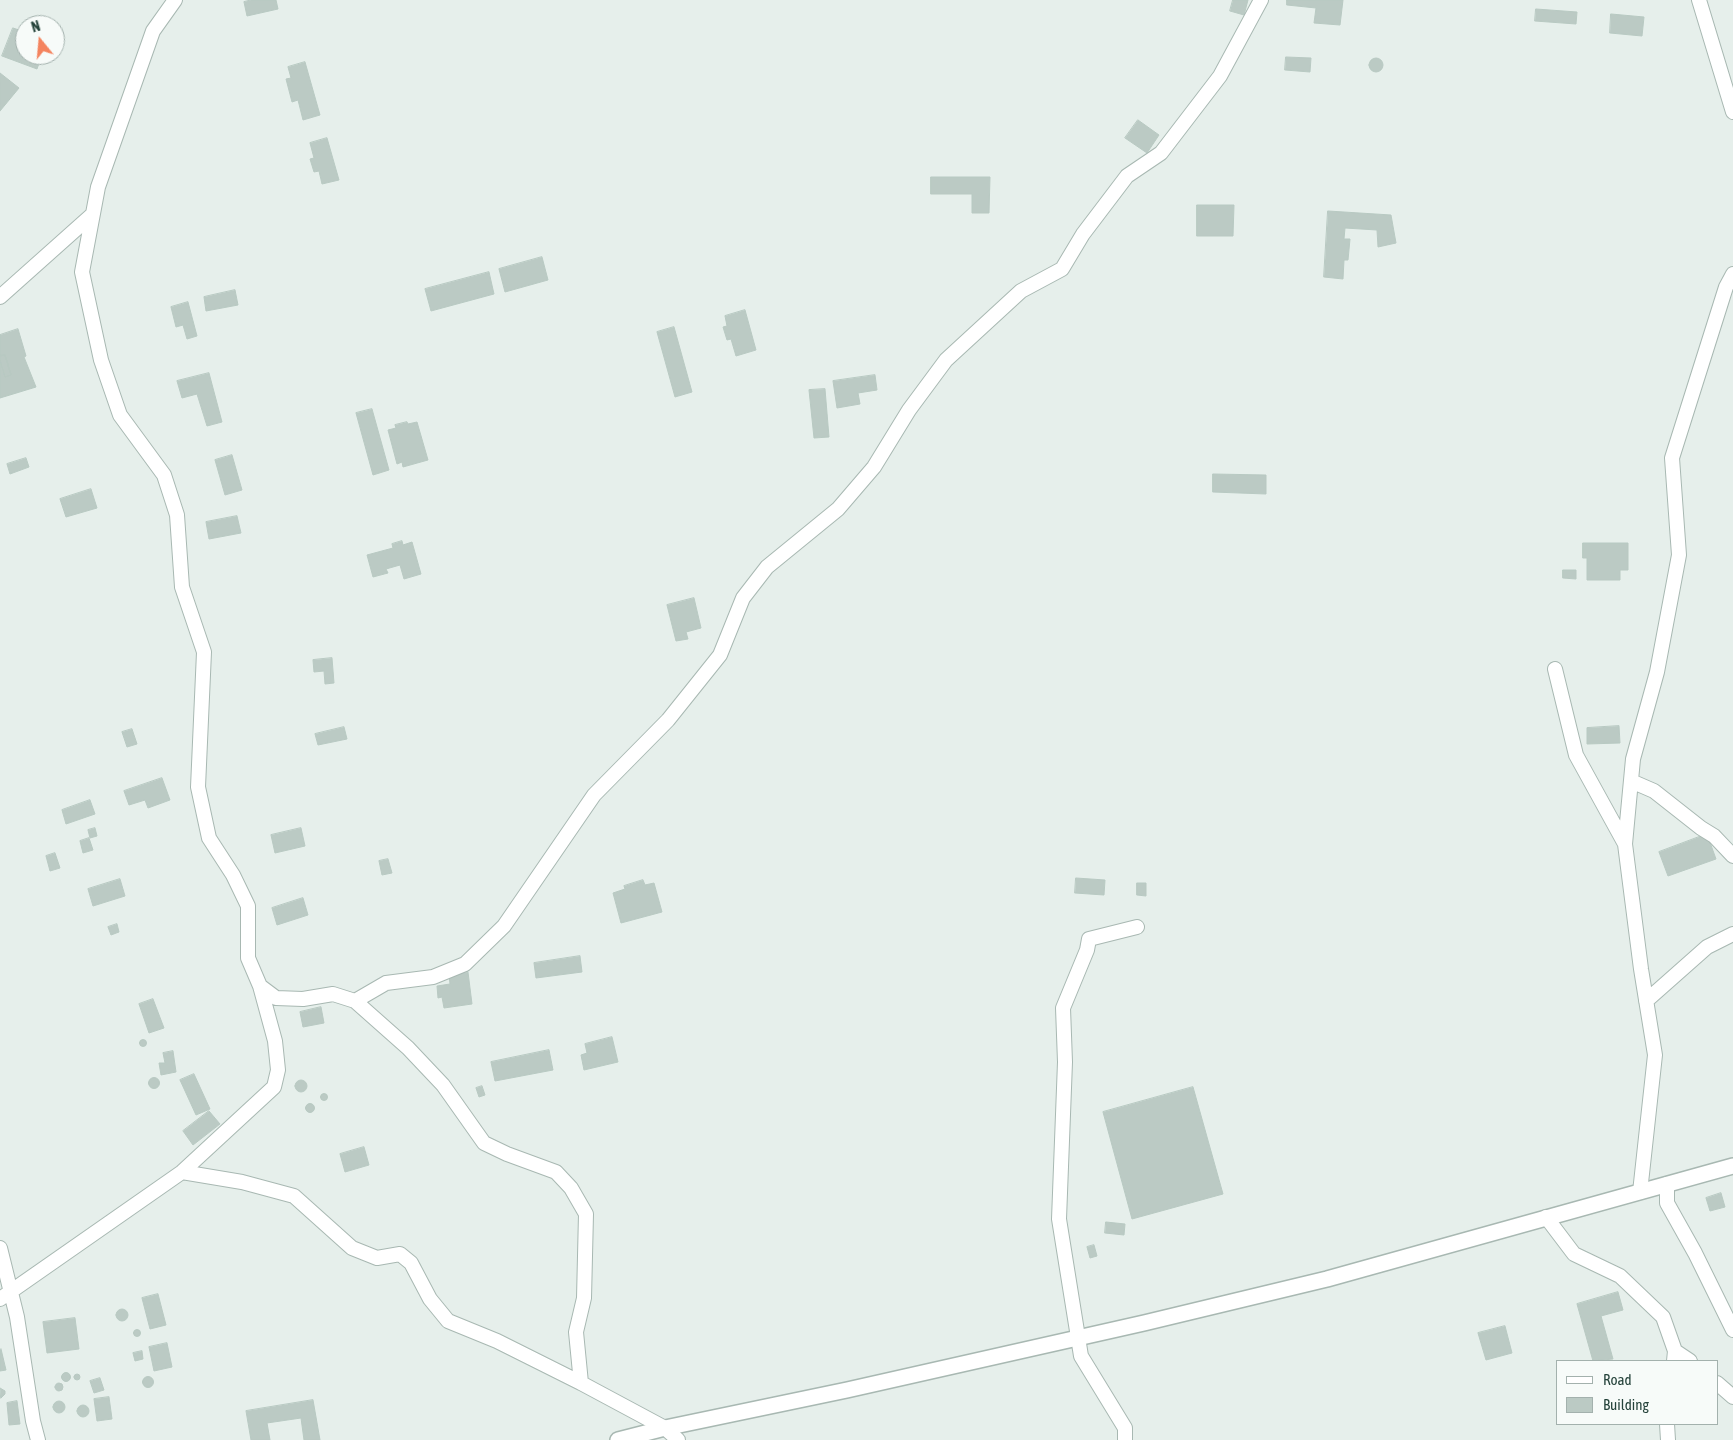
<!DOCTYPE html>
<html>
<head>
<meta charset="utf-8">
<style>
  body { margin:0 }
  #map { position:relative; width:1733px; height:1440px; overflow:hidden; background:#e6efeb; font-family:"Asap Condensed",sans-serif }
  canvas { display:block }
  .legend { position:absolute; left:1556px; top:1360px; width:162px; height:65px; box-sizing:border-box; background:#f7fbf9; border:1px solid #a3b1ad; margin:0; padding:6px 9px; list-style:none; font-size:15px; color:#24423a }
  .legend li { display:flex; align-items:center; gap:10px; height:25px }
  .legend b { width:25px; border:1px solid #a3b1ad }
  .north { position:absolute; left:15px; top:15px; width:50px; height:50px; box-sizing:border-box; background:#f7fbf9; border:1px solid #a3b1ad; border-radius:50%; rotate:343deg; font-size:14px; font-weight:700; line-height:20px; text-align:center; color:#24423a }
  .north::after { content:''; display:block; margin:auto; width:18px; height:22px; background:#f4845f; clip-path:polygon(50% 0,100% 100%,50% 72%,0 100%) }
</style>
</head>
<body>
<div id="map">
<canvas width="1733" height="1440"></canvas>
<ul class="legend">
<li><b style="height:6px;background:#fff"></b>Road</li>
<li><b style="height:14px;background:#bbcac4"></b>Building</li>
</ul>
<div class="north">N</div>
</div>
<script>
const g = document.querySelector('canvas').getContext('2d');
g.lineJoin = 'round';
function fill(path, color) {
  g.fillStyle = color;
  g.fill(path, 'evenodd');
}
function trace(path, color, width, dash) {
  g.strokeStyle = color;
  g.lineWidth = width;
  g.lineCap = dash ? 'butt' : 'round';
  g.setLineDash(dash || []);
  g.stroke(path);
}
const building = new Path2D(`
  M 251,0 L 276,0 L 278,9 L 247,16 L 244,2 Z
  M 1233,0 L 1248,0 L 1244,15 L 1230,11 Z
  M 1287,0 L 1343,0 L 1340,25 L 1314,23 L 1316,8 L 1287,5 Z
  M 1536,9 L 1577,12 L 1576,24 L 1535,21 Z
  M 1611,14 L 1644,17 L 1642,36 L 1610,33 Z
  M 13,28 L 25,32 L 25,55 L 42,55 L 37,69 L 2,56 Z
  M 1286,57 L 1311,58 L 1310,72 L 1285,70 Z
  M1369 65a7 7 0 1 1 14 0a7 7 0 1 1-14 0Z
  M 305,62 L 320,115 L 303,120 L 298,100 L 292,102 L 286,79 L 291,78 L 288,67 Z
  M 0,73 L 19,88 L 0,111 Z
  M 1138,120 L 1159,135 L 1147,153 L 1125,138 Z
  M 327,138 L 339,180 L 322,184 L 319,171 L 314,172 L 310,159 L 314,158 L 310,143 Z
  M 931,177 L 990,177 L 989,213 L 972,213 L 972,194 L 931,194 Z
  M 1197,205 L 1234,205 L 1233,236 L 1197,236 Z
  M 1328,211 L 1391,215 L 1396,243 L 1378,247 L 1377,230 L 1345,228 L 1344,239 L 1350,239 L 1348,260 L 1344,260 L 1343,279 L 1324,277 Z
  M 542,257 L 548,280 L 505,292 L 499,269 Z
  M 489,272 L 494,294 L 431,311 L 425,289 Z
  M 235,290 L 238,305 L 206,311 L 204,297 Z
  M 188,302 L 197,336 L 187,339 L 183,325 L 176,327 L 171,307 Z
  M 745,310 L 756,350 L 736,356 L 731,339 L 727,340 L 723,327 L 727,326 L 725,316 Z
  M 674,327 L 692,392 L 675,397 L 657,332 Z
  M 18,329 L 26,356 L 24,357 L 36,387 L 0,398 L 0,360 L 5,377 L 11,375 L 5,355 L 0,356 L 0,335 Z
  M 5,355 L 11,375 L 5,377 L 0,360 L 0,356 Z
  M 209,373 L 222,422 L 207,426 L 197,394 L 182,398 L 177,381 Z
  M 875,375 L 877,390 L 858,393 L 860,404 L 837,408 L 833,381 Z
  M 825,389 L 829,437 L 814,438 L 809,390 Z
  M 372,409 L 389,470 L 373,475 L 356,413 Z
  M 407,422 L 408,424 L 417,422 L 428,460 L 403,467 L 402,462 L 397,464 L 388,430 L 396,428 L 395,425 Z
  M 232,455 L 242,490 L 225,495 L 215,460 Z
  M 26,458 L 29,467 L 10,474 L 7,464 Z
  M 1213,474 L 1266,475 L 1266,494 L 1213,492 Z
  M 91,489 L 97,508 L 66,517 L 60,499 Z
  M 237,516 L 241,533 L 209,539 L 206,522 Z
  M 402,541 L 403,545 L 412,542 L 421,574 L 404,579 L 400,565 L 386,569 L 388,573 L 373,577 L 367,555 L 393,548 L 392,544 Z
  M 1583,543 L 1628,543 L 1628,570 L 1620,570 L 1620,580 L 1587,580 L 1587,558 L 1583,558 Z
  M 1563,570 L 1576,570 L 1576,579 L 1563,578 Z
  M 694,598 L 701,628 L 686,632 L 688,639 L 676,641 L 667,605 Z
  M 332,658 L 334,683 L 325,684 L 324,671 L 314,672 L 313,660 Z
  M 1619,726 L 1620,743 L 1587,744 L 1587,728 Z
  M 344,727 L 347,739 L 318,745 L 315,734 Z
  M 132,729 L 137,744 L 127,747 L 122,732 Z
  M 162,778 L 170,800 L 148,808 L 145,800 L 129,805 L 124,791 Z
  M 90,800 L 95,814 L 66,824 L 62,810 Z
  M 95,828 L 97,836 L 90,838 L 88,830 Z
  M 301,828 L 305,846 L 275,853 L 271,835 Z
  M 1707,834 L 1716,859 L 1668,876 L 1659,852 Z
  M 89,838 L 93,850 L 83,853 L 80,841 Z
  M 55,853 L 60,868 L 50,871 L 46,856 Z
  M 388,859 L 392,873 L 382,875 L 379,861 Z
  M 1076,878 L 1105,880 L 1104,895 L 1075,893 Z
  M 120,879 L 125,896 L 93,906 L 88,889 Z
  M 643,880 L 645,885 L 654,883 L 662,912 L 621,923 L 613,893 L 625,889 L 624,886 Z
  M 1137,883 L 1146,883 L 1146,896 L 1137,895 Z
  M 303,898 L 308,915 L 277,925 L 272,908 Z
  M 117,924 L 119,932 L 111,935 L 108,927 Z
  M 580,956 L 582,972 L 536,978 L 534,963 Z
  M 468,972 L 472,1004 L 444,1008 L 442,997 L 438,998 L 437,986 L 450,984 L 449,975 Z
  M 153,999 L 164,1028 L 149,1033 L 139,1004 Z
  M 321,1007 L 324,1023 L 303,1027 L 300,1012 Z
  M 612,1037 L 618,1062 L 584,1070 L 581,1055 L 587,1053 L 585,1044 Z
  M139.5 1043a3.5 3.5 0 1 1 7 0a3.5 3.5 0 1 1-7 0Z
  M 549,1050 L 553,1070 L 495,1081 L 491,1062 Z
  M 173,1051 L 176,1072 L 161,1075 L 159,1063 L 165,1063 L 163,1053 Z
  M 194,1074 L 210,1109 L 196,1115 L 180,1080 Z
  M148.5 1083a5.5 5.5 0 1 1 11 0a5.5 5.5 0 1 1-11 0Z
  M295 1086a6 6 0 1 1 12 0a6 6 0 1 1-12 0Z
  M 482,1086 L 485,1095 L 479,1097 L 476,1088 Z
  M 1193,1087 L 1223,1194 L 1132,1219 L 1103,1112 Z
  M320.5 1097a3.5 3.5 0 1 1 7 0a3.5 3.5 0 1 1-7 0Z
  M305.5 1108a4.5 4.5 0 1 1 9 0a4.5 4.5 0 1 1-9 0Z
  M 209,1111 L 220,1124 L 193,1145 L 183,1131 Z
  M 364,1147 L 369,1165 L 345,1172 L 340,1154 Z
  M 1721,1193 L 1725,1207 L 1710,1211 L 1706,1198 Z
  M 1106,1222 L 1125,1224 L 1124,1235 L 1105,1233 Z
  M 1094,1245 L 1097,1256 L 1090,1258 L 1087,1247 Z
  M 1618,1292 L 1623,1310 L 1601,1316 L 1613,1359 L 1593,1361 L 1577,1304 Z
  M 158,1294 L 166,1325 L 150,1329 L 142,1298 Z
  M116 1315a6 6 0 1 1 12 0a6 6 0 1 1-12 0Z
  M 75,1318 L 79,1349 L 47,1353 L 43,1322 Z
  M 1505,1326 L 1512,1353 L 1486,1360 L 1478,1333 Z
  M133.5 1333a3.5 3.5 0 1 1 7 0a3.5 3.5 0 1 1-7 0Z
  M 167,1343 L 172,1367 L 154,1371 L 149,1347 Z
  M 1,1349 L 6,1370 L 0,1371 L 0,1350 Z
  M 142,1351 L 143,1359 L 135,1361 L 133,1353 Z
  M61.5 1377a4.5 4.5 0 1 1 9 0a4.5 4.5 0 1 1-9 0Z
  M74 1377a3 3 0 1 1 6 0a3 3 0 1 1-6 0Z
  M142.5 1382a5.5 5.5 0 1 1 11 0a5.5 5.5 0 1 1-11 0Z
  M 100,1378 L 104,1390 L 94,1393 L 90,1381 Z
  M55 1387a4 4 0 1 1 8 0a4 4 0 1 1-8 0Z
  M 0,1388 L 5,1391 L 5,1394 L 1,1398 Z
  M 109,1397 L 112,1419 L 97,1421 L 94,1399 Z
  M 313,1400 L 320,1440 L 304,1440 L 301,1418 L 267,1423 L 270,1440 L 251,1440 L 246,1411 Z
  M 17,1401 L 20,1424 L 9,1425 L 7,1403 Z
  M53 1407a6 6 0 1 1 12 0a6 6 0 1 1-12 0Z
  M77 1411a6 6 0 1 1 12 0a6 6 0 1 1-12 0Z`);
const minor = new Path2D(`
  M 175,0 L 153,31 L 98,187 L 82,272 L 101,360 L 120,415 L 164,475 L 177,515 L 182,587 L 204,652 L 198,787 L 209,838 L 233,875 L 248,906 L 248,958 L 260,986 L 276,998 L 303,999 L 333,994 L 355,1001 L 408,1048 L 443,1085 L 484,1143 L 507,1154 L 556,1172 L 571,1188 L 586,1214 L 584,1298 L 576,1332 L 581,1383 L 665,1428 L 678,1440
  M 1699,0 L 1733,112
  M 0,297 L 93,214
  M 1555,669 L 1576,755 L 1625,844
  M 1631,781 L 1654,791 L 1701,828 L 1714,836 L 1733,856
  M 355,1001 L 386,983 L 433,977 L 465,964 L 504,926 L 594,795 L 668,720 L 720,655 L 743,598 L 767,567 L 838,509 L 874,467 L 909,410 L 946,360 L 1021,291 L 1062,269 L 1083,234 L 1127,176 L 1161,153 L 1220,76 L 1261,0
  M 1646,1001 L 1707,947 L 1733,934
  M 182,1172 L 242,1182 L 294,1196 L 352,1248 L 377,1258 L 400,1254 L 411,1263 L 430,1299 L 448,1321 L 497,1341 L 581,1383
  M 1667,1184 L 1667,1203 L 1695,1253 L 1733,1330
  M 1640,1192 L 1655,1055 L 1641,969 L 1625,844 L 1633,759 L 1657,672 L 1679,555 L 1672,458 L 1726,287 L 1733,274
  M 1546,1217 L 1574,1254 L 1620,1276 L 1663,1317 L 1675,1351 L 1674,1361
  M 0,1248 L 17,1317 L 33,1421 L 38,1440
  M 0,1299 L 182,1172 L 274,1087 L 278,1070 L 275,1041 L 260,986
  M 1675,1351 L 1690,1361
  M 1717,1383 L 1733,1397
  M 1667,1424 L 1668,1440
  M 1125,1440 L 1125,1428 L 1081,1356 L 1059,1219 L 1065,1062 L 1063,1008 L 1087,950 L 1089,939 L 1137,927`);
const tertiary = new Path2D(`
  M 618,1440 L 665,1428 L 847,1390 L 1144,1323 L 1327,1279 L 1733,1166`);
fill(building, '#bbcac4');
trace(building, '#b8c9c2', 1);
trace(minor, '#a8b8b2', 16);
trace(tertiary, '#a8b8b2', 18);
trace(minor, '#fff', 14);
trace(tertiary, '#fff', 15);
</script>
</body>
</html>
